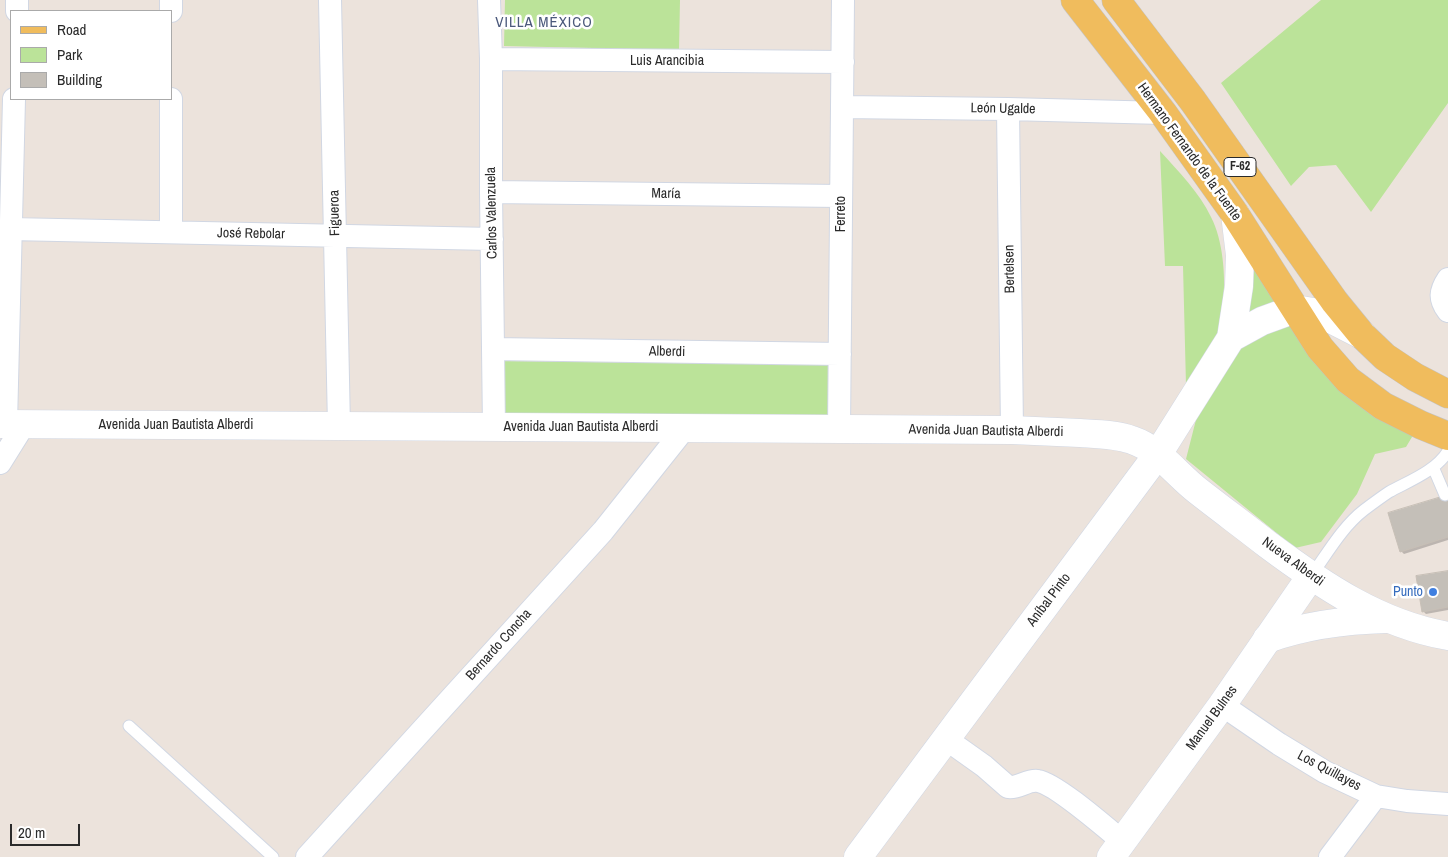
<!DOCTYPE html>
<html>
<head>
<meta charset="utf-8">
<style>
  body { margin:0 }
  #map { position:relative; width:1448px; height:857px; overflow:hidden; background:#ece3dc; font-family:"Archivo Narrow",sans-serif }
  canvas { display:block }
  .legend { position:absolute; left:10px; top:10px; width:162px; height:90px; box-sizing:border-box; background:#fff; border:1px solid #aaa; margin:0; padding:6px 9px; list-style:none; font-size:15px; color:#2a2a2a }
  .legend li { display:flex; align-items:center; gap:10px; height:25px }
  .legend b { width:25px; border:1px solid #aaa }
  .scale { position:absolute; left:10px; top:824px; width:70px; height:22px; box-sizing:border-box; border:2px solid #2a2a2a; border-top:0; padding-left:6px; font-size:15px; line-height:18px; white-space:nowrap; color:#2a2a2a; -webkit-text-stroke:4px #fff; paint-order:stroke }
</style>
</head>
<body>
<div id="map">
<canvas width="1448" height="857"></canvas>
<ul class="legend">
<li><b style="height:6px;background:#f0bc5d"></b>Road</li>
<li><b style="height:14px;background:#bbe399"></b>Park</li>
<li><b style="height:14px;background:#c4bfb8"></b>Building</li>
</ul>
<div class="scale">20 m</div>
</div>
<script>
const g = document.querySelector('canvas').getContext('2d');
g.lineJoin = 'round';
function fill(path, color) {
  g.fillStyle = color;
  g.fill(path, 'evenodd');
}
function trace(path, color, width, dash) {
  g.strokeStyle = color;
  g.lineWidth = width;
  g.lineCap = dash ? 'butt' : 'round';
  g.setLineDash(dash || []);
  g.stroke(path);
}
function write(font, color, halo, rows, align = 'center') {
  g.font = font + ' "Archivo Narrow",sans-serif';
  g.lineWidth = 5;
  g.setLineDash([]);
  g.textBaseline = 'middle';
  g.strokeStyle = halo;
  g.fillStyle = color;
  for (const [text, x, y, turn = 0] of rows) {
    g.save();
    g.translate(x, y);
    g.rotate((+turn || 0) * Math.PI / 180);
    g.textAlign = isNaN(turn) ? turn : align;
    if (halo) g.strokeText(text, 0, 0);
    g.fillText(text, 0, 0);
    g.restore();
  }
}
const green = new Path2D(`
  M 505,0 L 680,0 L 679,50 L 504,46 Z
  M 1321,0 L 1448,0 L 1448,103 L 1371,212 L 1336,165 L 1309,167 L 1291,186 L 1221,83 Z
  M 1160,151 C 1179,172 1199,192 1211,217 C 1223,240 1226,277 1223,303 C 1222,315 1221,330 1215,340 C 1207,356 1195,370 1186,385 L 1183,266 L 1165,266 Z
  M 1246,248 L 1279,303 L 1247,318 Z
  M 1290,319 L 1415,432 L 1406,447 L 1375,454 L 1357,494 L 1321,542 L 1295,548 L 1186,459 L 1200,404 L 1250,336 Z
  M 501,361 L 828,365 L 828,416 L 505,416 Z`);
const shadow = new Path2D(`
  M 1448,496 L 1448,540 L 1404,554 L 1401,551 Z
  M 1448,572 L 1448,610 L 1426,614 L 1423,611 Z`);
const building = new Path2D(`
  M 1448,495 L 1448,537 L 1400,552 L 1388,513 Z
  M 1448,571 L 1448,607 L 1422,612 L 1416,576 Z`);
const service = new Path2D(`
  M 1433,467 L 1445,495
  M 1311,576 C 1327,554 1342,527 1364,510 C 1372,504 1380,498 1389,492 C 1409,481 1436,471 1448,451
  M 129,726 L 273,857`);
const minor = new Path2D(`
  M 171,0 L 171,11
  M 330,0 L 339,426
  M 489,0 L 491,59 L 491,192 L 494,427
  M 17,11 L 17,0
  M 491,59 L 843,62
  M 171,99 L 171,232
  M 842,107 L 1008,109 L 1163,113
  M 1008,109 L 1012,430
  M 491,192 L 841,196
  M 10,229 L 492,239
  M 1448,279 C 1440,291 1439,299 1448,311
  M 493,349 L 840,354
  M 6,424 L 14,99
  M 839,429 L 843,0
  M 0,463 L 25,423
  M 1222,705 L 1279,744 L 1325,772 L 1376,796 L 1407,801 L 1448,804
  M 946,739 L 984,766 L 1008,787 C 1018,789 1028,779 1038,781 C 1056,784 1105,827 1122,841
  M 307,857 L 603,531 L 685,428
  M 1330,857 L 1376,796`);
const tertiary = new Path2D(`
  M 858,857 L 1158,454
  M 1111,857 L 1222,705 L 1311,576`);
const secondary = new Path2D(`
  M 1231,338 L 1262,321 L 1295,309 L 1319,313 L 1362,335
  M 0,424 L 1012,430 C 1034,431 1057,432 1080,433 C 1097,434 1116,434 1132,440 C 1159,449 1176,474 1198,491 C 1221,509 1244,526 1267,544 C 1322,585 1379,624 1448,636
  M 1158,454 L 1231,338 L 1239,286 L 1240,255 L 1235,214
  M 1267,639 C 1306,625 1344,620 1386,619`);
const primary = new Path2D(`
  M 1075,0 L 1163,113 L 1235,214 L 1320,348 L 1348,380 L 1383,406 L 1421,425 L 1448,436
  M 1116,0 L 1193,101 L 1335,302 L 1362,335 L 1385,357 L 1415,377 L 1448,394`);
const markers = [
  [1433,592,5,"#3f7fe0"]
];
const shields = [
  [1240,167,32]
];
const shieldNames = [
  ["F-62",1240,167]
];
const streetNames = [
  ["Luis Arancibia",667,61],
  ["León Ugalde",1003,109,1],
  ["Hermano Fernando de la Fuente",1189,152,54],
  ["María",666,194,1],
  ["Figueroa",335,213,-91],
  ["Carlos Valenzuela",492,213,-91],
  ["Ferreto",841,214,-90],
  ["José Rebolar",251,234,1],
  ["Bertelsen",1010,269,-91],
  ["Alberdi",667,352,1],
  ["Avenida Juan Bautista Alberdi",176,425],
  ["Avenida Juan Bautista Alberdi",581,427],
  ["Avenida Juan Bautista Alberdi",986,431,1],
  ["Nueva Alberdi",1293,562,36],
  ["Aníbal Pinto",1049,600,-53],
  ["Bernardo Concha",499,645,-48],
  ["Manuel Bulnes",1212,718,-54],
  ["Los Quillayes",1329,771,28]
];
const shopNames = [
  ["Punto",1423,592]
];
const neighbourhoodNames = [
  ["VILLA MÉXICO",544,23]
];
fill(green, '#bbe399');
fill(shadow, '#0003');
fill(building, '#c4bfb8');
trace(building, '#c7bfb6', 1);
trace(service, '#d1d7e3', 13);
trace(minor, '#d1d7e3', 24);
trace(tertiary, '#d1d7e3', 29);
trace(secondary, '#d1d7e3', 29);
trace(primary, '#c3c3c3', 29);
trace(service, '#fff', 11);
trace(minor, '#fff', 22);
trace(tertiary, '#fff', 28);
trace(secondary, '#fff', 28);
trace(primary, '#f0bc5d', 28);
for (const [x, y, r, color] of markers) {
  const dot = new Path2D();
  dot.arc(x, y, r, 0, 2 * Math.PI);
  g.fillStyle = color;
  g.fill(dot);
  trace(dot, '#fff', 2);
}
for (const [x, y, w] of shields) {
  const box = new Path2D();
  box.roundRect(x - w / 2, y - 9.5, w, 19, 4);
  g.fillStyle = '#fff';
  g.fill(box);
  trace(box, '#2a2a2a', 1);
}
write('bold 12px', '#2a2a2a', null, shieldNames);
write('14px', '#2a2a2a', '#fff', streetNames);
write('14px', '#366cbe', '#fff', shopNames, 'right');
g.letterSpacing = '1px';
write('15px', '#4b597b', '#fff', neighbourhoodNames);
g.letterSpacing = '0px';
</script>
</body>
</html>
